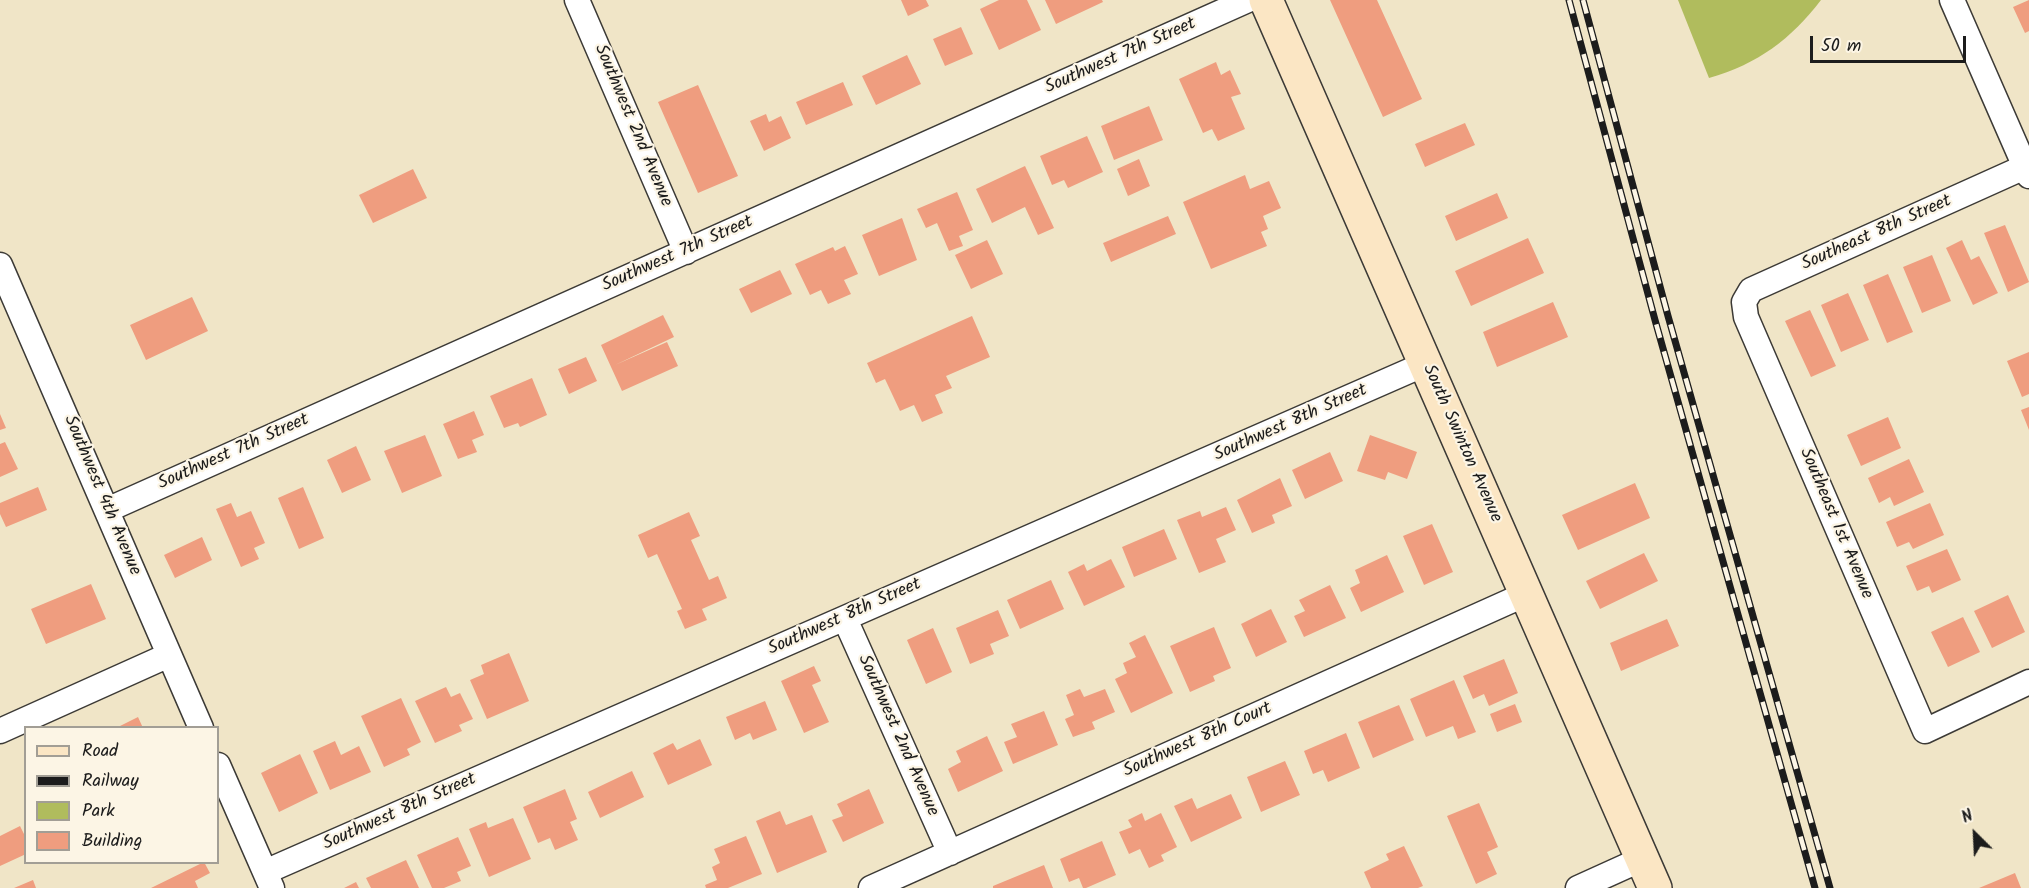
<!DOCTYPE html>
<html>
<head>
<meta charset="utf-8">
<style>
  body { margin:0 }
  #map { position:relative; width:2029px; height:888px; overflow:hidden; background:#f0e5c7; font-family:Kalam,sans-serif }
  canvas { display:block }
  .legend { position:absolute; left:24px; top:726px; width:195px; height:138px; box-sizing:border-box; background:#fcf5e5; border:2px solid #a29e95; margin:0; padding:8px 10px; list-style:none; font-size:18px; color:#1c1c1c }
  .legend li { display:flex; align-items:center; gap:12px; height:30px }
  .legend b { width:30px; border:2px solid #a29e95 }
  .north { position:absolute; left:1945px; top:804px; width:60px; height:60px; -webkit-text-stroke:4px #fcf5e5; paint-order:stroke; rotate:336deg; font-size:16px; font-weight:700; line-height:24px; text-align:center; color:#1c1c1c }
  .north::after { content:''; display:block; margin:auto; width:21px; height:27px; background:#1c1c1c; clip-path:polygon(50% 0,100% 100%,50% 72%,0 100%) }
  .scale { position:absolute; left:1810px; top:36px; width:156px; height:27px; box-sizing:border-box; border:3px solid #1c1c1c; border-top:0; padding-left:8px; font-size:18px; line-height:21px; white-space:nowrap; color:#1c1c1c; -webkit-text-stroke:4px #fcf5e5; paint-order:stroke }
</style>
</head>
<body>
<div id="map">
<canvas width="2029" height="888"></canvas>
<ul class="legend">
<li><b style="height:8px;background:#fbe6c4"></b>Road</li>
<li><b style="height:8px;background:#1c1c1c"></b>Railway</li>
<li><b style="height:16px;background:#b0bc5d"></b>Park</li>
<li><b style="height:16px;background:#ef9d7f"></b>Building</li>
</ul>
<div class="north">N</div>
<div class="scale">50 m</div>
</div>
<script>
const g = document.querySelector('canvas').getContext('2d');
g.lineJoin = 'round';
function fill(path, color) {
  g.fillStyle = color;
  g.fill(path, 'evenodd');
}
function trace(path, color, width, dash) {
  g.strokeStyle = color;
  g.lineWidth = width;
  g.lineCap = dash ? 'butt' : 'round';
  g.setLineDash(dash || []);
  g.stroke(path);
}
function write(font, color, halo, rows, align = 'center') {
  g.font = font + ' Kalam,sans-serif';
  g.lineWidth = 4.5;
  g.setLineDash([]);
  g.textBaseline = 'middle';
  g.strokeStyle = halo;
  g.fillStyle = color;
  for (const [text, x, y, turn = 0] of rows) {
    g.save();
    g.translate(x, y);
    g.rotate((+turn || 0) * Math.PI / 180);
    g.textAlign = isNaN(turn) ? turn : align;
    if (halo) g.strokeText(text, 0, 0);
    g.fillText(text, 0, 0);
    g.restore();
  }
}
const green = new Path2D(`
  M 1678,0 L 1821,0 C 1791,39 1758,64 1709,78 Z`);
const building = new Path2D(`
  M 901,0 L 926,0 L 929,6 L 908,16 Z
  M 999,0 L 1027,0 L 1041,30 L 999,50 L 980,9 Z
  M 1045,0 L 1102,0 L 1103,2 L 1056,24 Z
  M 1330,0 L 1377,0 L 1422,99 L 1383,117 Z
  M 2029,0 L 2029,31 L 2025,33 L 2013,7 Z
  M 961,27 L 973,54 L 945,66 L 933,39 Z
  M 907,55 L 921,84 L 876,105 L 862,76 Z
  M 1216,62 L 1221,75 L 1230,70 L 1241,94 L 1231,97 L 1245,129 L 1218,141 L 1212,129 L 1203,133 L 1179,79 Z
  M 843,82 L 853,105 L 806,125 L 796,102 Z
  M 698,85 L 738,176 L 698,193 L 658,102 Z
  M 1149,106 L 1163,140 L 1114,160 L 1101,126 Z
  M 766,114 L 769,122 L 781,116 L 791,138 L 764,151 L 750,121 Z
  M 1465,123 L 1475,145 L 1425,167 L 1415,144 Z
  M 1087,136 L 1103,172 L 1068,188 L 1064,180 L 1052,185 L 1040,156 Z
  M 1139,159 L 1150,186 L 1128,196 L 1117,169 Z
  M 1025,166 L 1054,228 L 1038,235 L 1025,207 L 992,223 L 976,189 Z
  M 413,169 L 427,198 L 373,223 L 359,195 Z
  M 1245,175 L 1250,189 L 1269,181 L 1281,208 L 1263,216 L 1268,229 L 1261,232 L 1267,246 L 1211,269 L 1183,202 Z
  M 957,192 L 973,230 L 959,236 L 963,246 L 949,251 L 937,223 L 926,228 L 917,209 Z
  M 1497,193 L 1508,218 L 1456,241 L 1445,216 Z
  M 1168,216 L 1176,234 L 1111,262 L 1103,243 Z
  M 902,218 L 917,260 L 879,276 L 862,235 Z
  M 2005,225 L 2029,282 L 2008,292 L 1984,233 Z
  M 1528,238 L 1544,273 L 1471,306 L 1455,271 Z
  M 987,240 L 1003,274 L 971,289 L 955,255 Z
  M 1962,240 L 1971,260 L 1979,256 L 1998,293 L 1973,305 L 1946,248 Z
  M 845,246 L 858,274 L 844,280 L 851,294 L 828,304 L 821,290 L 810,295 L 795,264 L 833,247 L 835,251 Z
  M 1932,255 L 1951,301 L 1922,313 L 1903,267 Z
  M 780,270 L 792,294 L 751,313 L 739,289 Z
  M 1888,274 L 1913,332 L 1887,343 L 1863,285 Z
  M 1848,293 L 1869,340 L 1841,352 L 1821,305 Z
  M 192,297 L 208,331 L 146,360 L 130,325 Z
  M 1553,302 L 1568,337 L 1497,367 L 1483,332 Z
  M 1810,310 L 1836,366 L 1811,377 L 1785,321 Z
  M 663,315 L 674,337 L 615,365 L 667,342 L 678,366 L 622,391 L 601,345 Z
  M 972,316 L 990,357 L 946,376 L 952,388 L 935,395 L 943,413 L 922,422 L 914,405 L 900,411 L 885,379 L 876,383 L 867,363 Z
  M 2029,352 L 2029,394 L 2022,397 L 2007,361 Z
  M 586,357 L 597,381 L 569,394 L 558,369 Z
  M 532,378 L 547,415 L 520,427 L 518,423 L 504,428 L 490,396 Z
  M 2029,407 L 2029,430 L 2021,410 Z
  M 474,411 L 484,435 L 472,440 L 477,452 L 458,459 L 443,424 Z
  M 0,414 L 6,428 L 0,430 Z
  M 1888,417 L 1901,448 L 1861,466 L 1847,435 Z
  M 425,435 L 442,476 L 402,493 L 384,451 Z
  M 1370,435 L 1417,452 L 1407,479 L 1388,472 L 1385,480 L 1357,471 Z
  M 5,442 L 18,469 L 0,477 L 0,444 Z
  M 356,446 L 371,480 L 342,493 L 327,460 Z
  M 1330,452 L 1343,481 L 1305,499 L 1292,470 Z
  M 1909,459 L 1924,492 L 1894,506 L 1890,497 L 1879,503 L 1868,478 Z
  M 1280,478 L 1292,506 L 1272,515 L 1275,523 L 1252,533 L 1237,500 Z
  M 1635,483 L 1650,518 L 1578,550 L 1562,515 Z
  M 38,487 L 47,510 L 6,527 L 0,514 L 0,503 Z
  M 303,487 L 324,538 L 299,549 L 278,498 Z
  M 231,503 L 237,517 L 251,511 L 265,543 L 254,548 L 259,559 L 241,567 L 216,509 Z
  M 1930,503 L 1944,535 L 1913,549 L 1909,542 L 1897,547 L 1886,522 Z
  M 1226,507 L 1236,530 L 1216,539 L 1226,562 L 1199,573 L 1177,520 L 1200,511 L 1202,517 Z
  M 689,512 L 700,536 L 691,540 L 709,580 L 718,576 L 727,598 L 702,609 L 707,620 L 685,629 L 677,611 L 682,609 L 657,554 L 648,558 L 638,535 Z
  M 1432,524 L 1453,572 L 1424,585 L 1403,536 Z
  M 1164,529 L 1177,559 L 1134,577 L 1122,547 Z
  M 202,537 L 212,560 L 175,578 L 164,555 Z
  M 1947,549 L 1961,580 L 1932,593 L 1929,586 L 1917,591 L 1906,566 Z
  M 1644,553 L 1658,581 L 1600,609 L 1586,581 Z
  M 1387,555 L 1404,592 L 1361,612 L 1350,588 L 1360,583 L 1355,570 Z
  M 1111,559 L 1125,587 L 1084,606 L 1068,572 L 1084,564 L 1087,571 Z
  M 1051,580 L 1064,609 L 1020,629 L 1007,600 Z
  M 91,584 L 106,619 L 46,644 L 31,609 Z
  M 1330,585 L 1346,618 L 1304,637 L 1294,616 L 1305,611 L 1299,600 Z
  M 2008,595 L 2025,632 L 1992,648 L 1974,611 Z
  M 1271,609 L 1287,642 L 1256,657 L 1241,624 Z
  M 998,610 L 1009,636 L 990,644 L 994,654 L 970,664 L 956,628 Z
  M 1963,617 L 1980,652 L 1948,667 L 1931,632 Z
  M 1667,619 L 1679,646 L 1621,671 L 1610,643 Z
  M 1214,627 L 1231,668 L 1213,676 L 1215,681 L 1190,692 L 1170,646 Z
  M 933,628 L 952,672 L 926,684 L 907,640 Z
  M 1145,635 L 1173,693 L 1131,713 L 1115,679 L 1127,673 L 1123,663 L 1136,657 L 1129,643 Z
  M 509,653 L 529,701 L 487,719 L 470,680 L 484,674 L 481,665 Z
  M 1504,659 L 1518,693 L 1489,706 L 1484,694 L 1473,699 L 1463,676 Z
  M 814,666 L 821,681 L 812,685 L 829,722 L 804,733 L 781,681 Z
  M 1454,680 L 1476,732 L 1458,739 L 1453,726 L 1426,737 L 1410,699 Z
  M 446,687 L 451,697 L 460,693 L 473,719 L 459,725 L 462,731 L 435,743 L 415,701 Z
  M 1080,689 L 1084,697 L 1105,689 L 1115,712 L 1092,722 L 1095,729 L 1073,737 L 1065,719 L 1074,715 L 1066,695 Z
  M 401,698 L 421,742 L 407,749 L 410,755 L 384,767 L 361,716 Z
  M 765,701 L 777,730 L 753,740 L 750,733 L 735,740 L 726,717 Z
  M 1515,704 L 1522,722 L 1497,732 L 1490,714 Z
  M 1399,705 L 1414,740 L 1373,758 L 1358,722 Z
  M 1044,711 L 1058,745 L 1013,764 L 1004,742 L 1017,737 L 1011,724 Z
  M 138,717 L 143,728 L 116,728 Z
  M 1346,733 L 1360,768 L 1328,782 L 1323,770 L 1313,774 L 1304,751 Z
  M 987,736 L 1003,771 L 958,792 L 948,769 L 961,762 L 956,751 Z
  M 700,739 L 712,765 L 668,785 L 653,753 L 673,743 L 677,750 Z
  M 335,741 L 341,755 L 359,746 L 371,772 L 330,790 L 313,751 Z
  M 300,754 L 318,793 L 279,812 L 261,773 Z
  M 1285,761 L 1300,795 L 1261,812 L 1247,777 Z
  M 632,771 L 644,797 L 600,818 L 588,792 Z
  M 565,789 L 577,819 L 570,822 L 578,840 L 555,850 L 550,838 L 538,843 L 523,807 Z
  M 869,789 L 884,823 L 843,842 L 832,820 L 843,816 L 837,804 Z
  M 1231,794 L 1242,818 L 1191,842 L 1174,806 L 1192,798 L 1197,809 Z
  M 1479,803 L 1498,847 L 1487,852 L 1497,874 L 1476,884 L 1447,816 Z
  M 780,811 L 786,825 L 812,815 L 827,852 L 777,873 L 756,821 Z
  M 1142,813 L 1145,821 L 1161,813 L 1177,847 L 1161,855 L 1164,861 L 1149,868 L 1140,849 L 1129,854 L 1119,832 L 1132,827 L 1128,820 Z
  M 513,818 L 531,859 L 489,877 L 469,829 L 486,822 L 488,828 Z
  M 20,826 L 26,838 L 26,854 L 0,866 L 0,836 Z
  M 746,836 L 762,874 L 728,888 L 706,888 L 705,885 L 717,880 L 712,867 L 720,863 L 714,849 Z
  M 458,837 L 471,866 L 457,872 L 461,881 L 444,888 L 432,888 L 417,855 Z
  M 1102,841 L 1116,875 L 1086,888 L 1083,888 L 1079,878 L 1069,882 L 1060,859 Z
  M 1404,846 L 1423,886 L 1418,888 L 1371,888 L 1364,872 L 1389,860 L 1386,854 Z
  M 406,860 L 419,888 L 371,888 L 366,878 Z
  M 204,862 L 210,873 L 195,881 L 198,888 L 151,888 Z
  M 1044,865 L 1053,888 L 993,888 L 993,886 Z
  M 2015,873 L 2021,888 L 1979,888 Z
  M 33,880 L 36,888 L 14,888 Z
  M 356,882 L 359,888 L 344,888 Z`);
const street = new Path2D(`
  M 577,0 L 686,252
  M 1952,0 L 2029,176
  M 2029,165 L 1751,290 L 1744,302 L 1746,317 L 1925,731 L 2029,682
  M 0,265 L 201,728
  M 107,510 L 1248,0
  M 845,619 L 950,853
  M 0,731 L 169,655
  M 218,765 L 272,888
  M 265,872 L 1425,364
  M 871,888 L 1526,594
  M 1578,888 L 1642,859`);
const secondary = new Path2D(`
  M 1266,0 L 1655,888`);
const rail = new Path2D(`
  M 1569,0 L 1655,320 L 1815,888
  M 1583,0 L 1668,316 L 1830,888`);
const streetNames = [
  ["Southwest 7th Street",1121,57,-24],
  ["Southwest 2nd Avenue",632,126,67],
  ["Southeast 8th Street",1877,234,-24],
  ["Southwest 7th Street",678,255,-24],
  ["Southwest 8th Street",1291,424,-24],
  ["South Swinton Avenue",1461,444,66],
  ["Southwest 7th Street",234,453,-24],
  ["Southwest 4th Avenue",101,496,67],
  ["Southeast 1st Avenue",1835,524,67],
  ["Southwest 8th Street",845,618,-24],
  ["Southwest 2nd Avenue",897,736,66],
  ["Southwest 8th Court",1198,741,-24],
  ["Southwest 8th Street",400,813,-24]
];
fill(green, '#b0bc5d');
fill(building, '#ef9d7f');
trace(street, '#3c3a36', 27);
trace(secondary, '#3c3a36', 36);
trace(street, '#fff', 24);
trace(secondary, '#fbe6c4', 33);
trace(rail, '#1c1c1c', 7);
trace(rail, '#fcf5e5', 4.5, [14]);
write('18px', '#1c1c1c', '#fcf5e5', streetNames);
</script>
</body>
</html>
